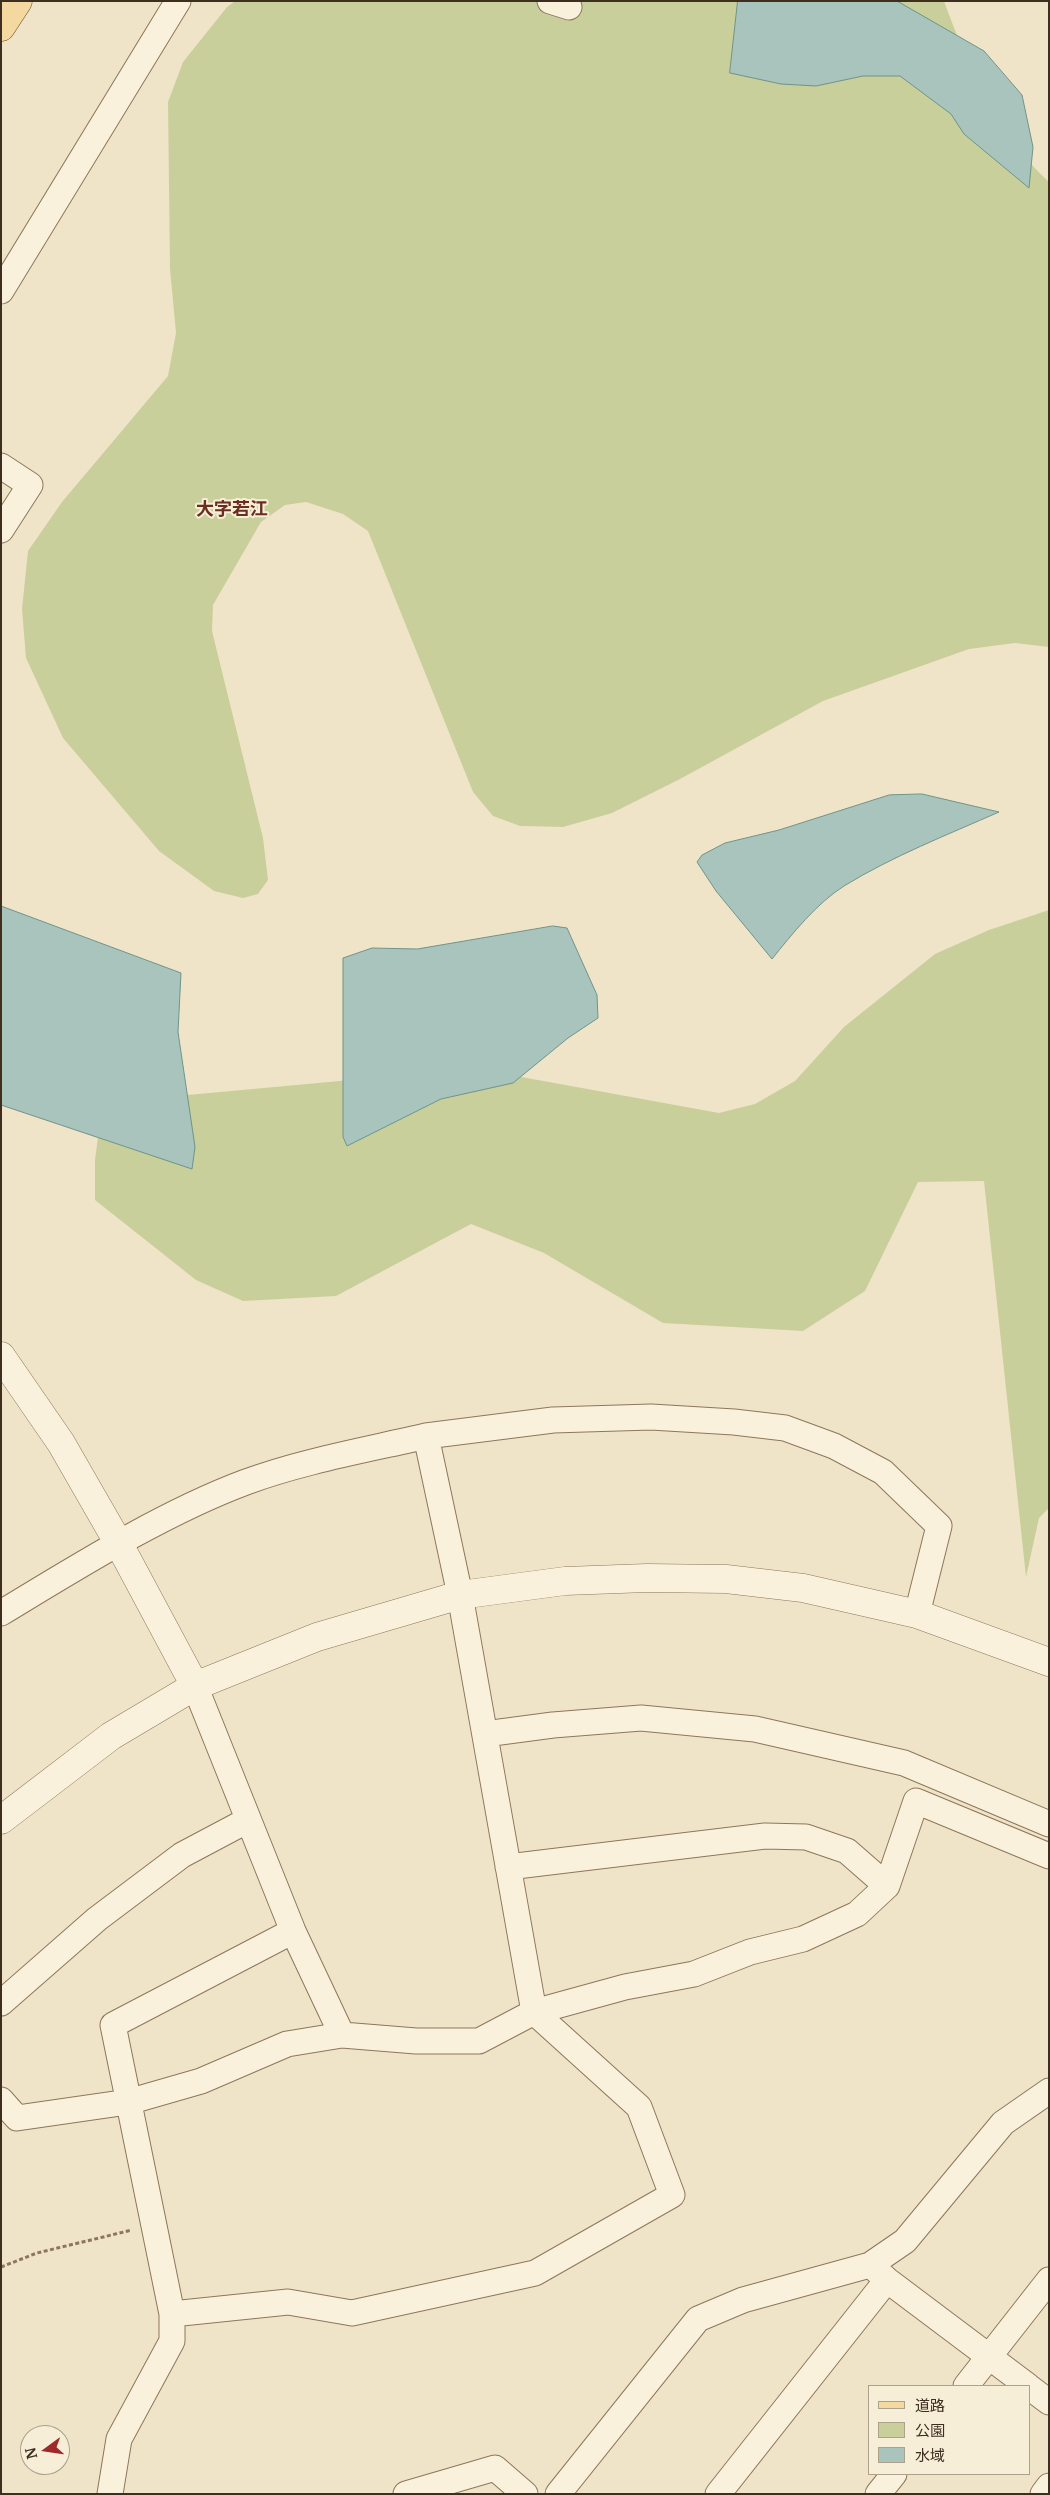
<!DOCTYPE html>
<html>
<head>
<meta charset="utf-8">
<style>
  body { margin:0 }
  #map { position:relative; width:1050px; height:2495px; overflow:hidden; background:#f0e4c8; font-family:Merriweather,"Noto Sans JP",serif }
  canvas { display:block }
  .frame { position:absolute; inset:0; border:2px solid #3d2e20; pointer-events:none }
  .legend { position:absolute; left:868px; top:2385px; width:162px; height:90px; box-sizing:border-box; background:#f7eed8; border:1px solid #ada18e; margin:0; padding:6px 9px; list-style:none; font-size:15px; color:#3d2e20 }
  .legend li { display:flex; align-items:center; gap:10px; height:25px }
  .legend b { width:25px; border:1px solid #ada18e }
  .north { position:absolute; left:20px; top:2425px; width:50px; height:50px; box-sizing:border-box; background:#f7eed8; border:1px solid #ada18e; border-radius:50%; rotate:256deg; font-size:14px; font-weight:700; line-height:20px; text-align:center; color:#3d2e20 }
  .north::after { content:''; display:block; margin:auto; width:18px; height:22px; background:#9e2a2b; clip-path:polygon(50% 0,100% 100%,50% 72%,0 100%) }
</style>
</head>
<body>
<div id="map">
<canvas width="1050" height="2495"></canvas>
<div class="frame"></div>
<ul class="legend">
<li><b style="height:6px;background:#f3d9a0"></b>道路</li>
<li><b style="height:14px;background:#c9cf9b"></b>公園</li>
<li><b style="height:14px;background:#a9c4bc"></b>水域</li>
</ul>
<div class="north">N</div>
</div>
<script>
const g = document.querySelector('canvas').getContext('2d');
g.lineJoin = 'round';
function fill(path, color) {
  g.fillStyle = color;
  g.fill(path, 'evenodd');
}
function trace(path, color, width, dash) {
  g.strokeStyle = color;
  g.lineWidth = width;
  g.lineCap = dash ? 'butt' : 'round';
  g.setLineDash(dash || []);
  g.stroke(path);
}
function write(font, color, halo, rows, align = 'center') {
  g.font = font + ' Merriweather,"Noto Sans JP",serif';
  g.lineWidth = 4;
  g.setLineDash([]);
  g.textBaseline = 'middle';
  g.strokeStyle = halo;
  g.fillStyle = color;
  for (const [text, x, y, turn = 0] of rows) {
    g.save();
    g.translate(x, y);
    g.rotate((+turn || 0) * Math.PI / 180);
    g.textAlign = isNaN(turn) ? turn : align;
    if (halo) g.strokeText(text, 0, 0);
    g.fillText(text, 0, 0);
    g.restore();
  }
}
const green = new Path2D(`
  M 235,1 L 944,1 C 968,67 997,134 1049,182 L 1049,647 L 1015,643 L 969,649 L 823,701 L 680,779 L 612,813 L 563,827 L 520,826 L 493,816 L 473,792 L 368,531 L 343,514 L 306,502 L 285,505 L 261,522 L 213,605 L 212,631 L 263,838 L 268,880 L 258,894 L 243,898 L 214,891 L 159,851 L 63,738 L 26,658 L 22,609 L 28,551 L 62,502 L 168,376 L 176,333 L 170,269 L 168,102 L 183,62 L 227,7 Z
  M 1049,910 L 1049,1508 L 1039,1518 L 1026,1577 L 984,1181 L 918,1182 L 865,1291 L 803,1331 L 663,1323 L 544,1253 L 471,1224 L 336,1296 L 243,1301 L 196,1280 L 95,1200 L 95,1160 L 100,1122 L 155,1098 L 459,1070 L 516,1076 L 719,1113 L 755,1104 L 795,1081 L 844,1027 L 935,954 L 989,930 Z`);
const water = new Path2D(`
  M 738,1 L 897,1 L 984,51 L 1022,95 L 1033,147 L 1029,188 L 964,134 L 951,114 L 900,76 L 863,76 L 816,86 L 781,84 L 730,73 Z
  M 922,794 L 999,812 C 947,835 893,856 844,886 C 817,903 792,934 772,959 L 716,891 L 697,862 L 702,855 L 725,843 L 779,830 L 889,795 Z
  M 1,906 L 181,973 L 178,1032 L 195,1147 L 192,1169 L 1,1105 Z
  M 553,926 L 567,928 L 597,995 L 598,1018 L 568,1038 L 513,1083 L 441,1099 L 347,1146 L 343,1137 L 343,958 L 372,948 L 417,949 Z`);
const path = new Path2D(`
  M 1,2267 L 37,2253 L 132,2230`);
const minor = new Path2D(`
  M 550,1 L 569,7
  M 1,291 L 178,1
  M 1,466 L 30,485 L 1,530
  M 426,1436 L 553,1420 L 651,1417 L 734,1422 L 785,1428 L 834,1446 L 883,1472 L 939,1526 L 917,1614
  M 1,1613 C 77,1567 163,1513 246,1482 C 303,1461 366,1450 426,1436 L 460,1595 L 534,2012 L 639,2107 L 672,2195 L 535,2273 L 352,2313 L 288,2302 L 172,2314 L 113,2025 L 293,1931
  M 195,1686 L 293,1931 L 342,2035
  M 485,1734 L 553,1725 L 641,1718 L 755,1729 L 904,1763 L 1049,1824
  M 508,1867 L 765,1836 L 806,1837 L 847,1851 L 887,1886
  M 1,2003 L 97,1919 L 182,1855 L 248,1820
  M 1,2100 L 17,2118 L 128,2102 L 201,2081 L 287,2044 L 342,2035 L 416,2041 L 479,2041 L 534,2012 L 625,1987 L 694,1974 L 750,1952 L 803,1939 L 857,1914 L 887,1886 L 916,1801 L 1049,1856
  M 874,2268 L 887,2280 L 1028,2386
  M 966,2386 L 1049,2280
  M 1029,2387 L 1049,2402
  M 110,2494 L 119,2439 L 172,2341 L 172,2314
  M 406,2494 L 495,2468 L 525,2494
  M 558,2494 L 698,2319 L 743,2300 L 870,2265 L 905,2241 L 1003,2123 L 1049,2091
  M 718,2494 L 887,2280
  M 878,2494 L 894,2474
  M 1043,2494 L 1049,2486`);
const tertiary = new Path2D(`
  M 1,1356 L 61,1443 L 119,1544 L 195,1686
  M 1,1820 L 111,1736 L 195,1686 L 317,1637 L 460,1595 L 565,1581 L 647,1578 L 726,1579 L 803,1588 L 917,1614 L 1049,1662`);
const primary = new Path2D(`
  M 1,27 L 18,1`);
const quarterNames = [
  ["大字若江",232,510]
];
fill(green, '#c9cf9b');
fill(water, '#a9c4bc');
trace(water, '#6f938a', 1);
trace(minor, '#8d765c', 27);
trace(tertiary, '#8d765c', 29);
trace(primary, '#5b4430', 29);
trace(path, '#8d765c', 3, [4, 2.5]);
trace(minor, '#faf1dc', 25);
trace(tertiary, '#faf1dc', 28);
trace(primary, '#f3d9a0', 28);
write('bold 18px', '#6b2e1e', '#f7eed8', quarterNames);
</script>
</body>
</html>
